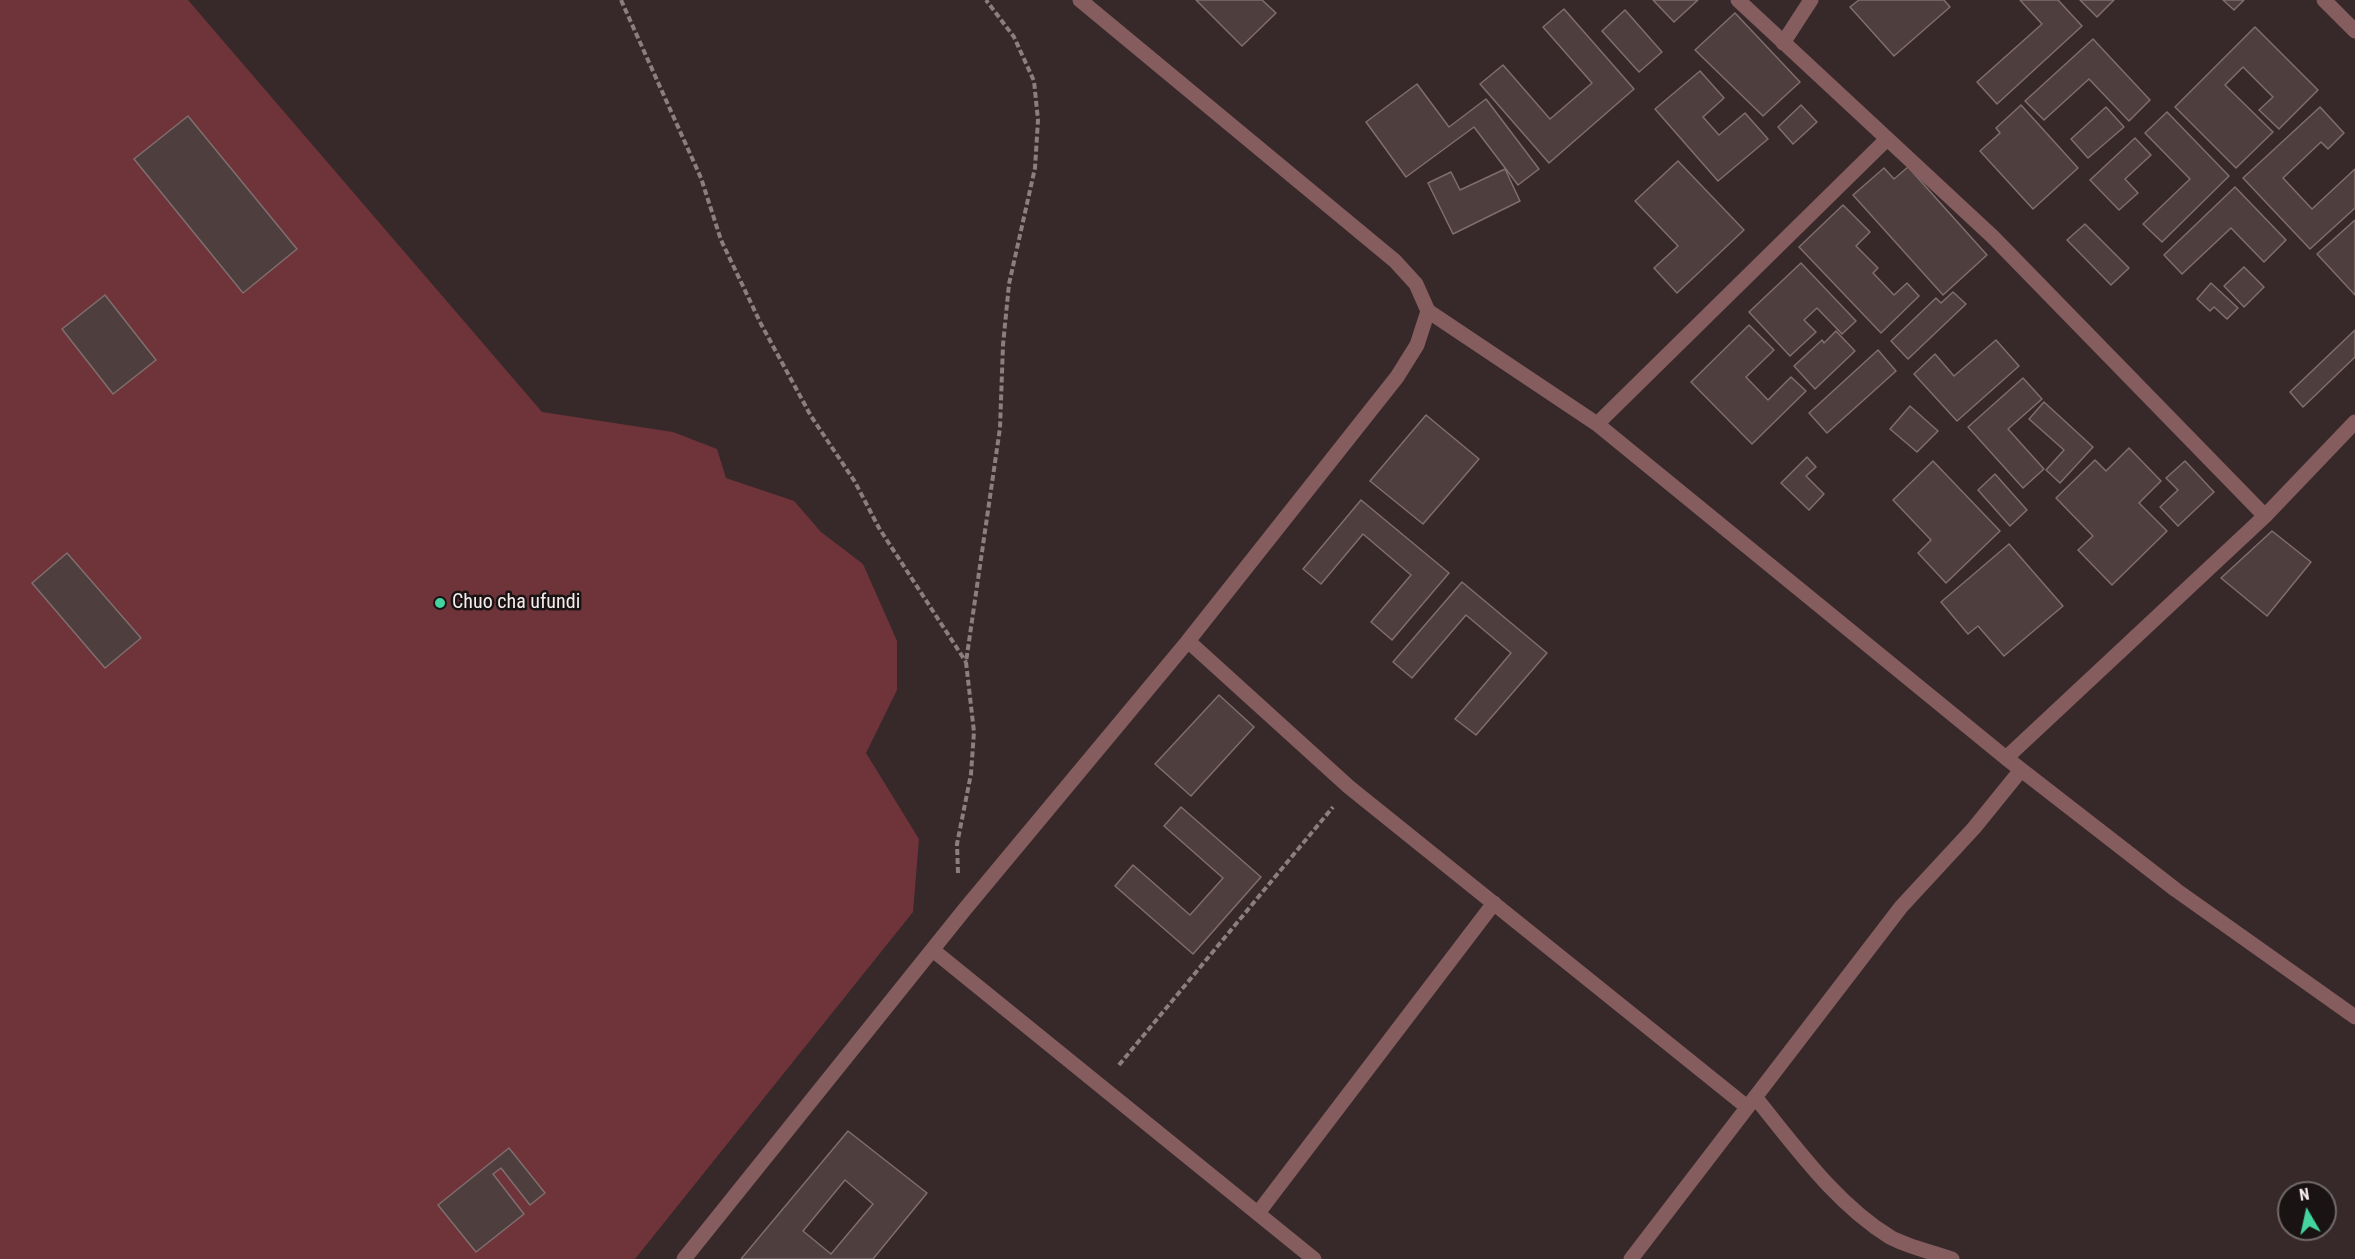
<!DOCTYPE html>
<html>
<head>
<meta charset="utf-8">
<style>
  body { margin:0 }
  #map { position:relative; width:2355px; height:1259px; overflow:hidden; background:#372829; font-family:"Roboto Condensed",sans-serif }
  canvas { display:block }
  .north { position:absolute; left:2277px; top:1181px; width:60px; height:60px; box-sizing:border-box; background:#1a1313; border:2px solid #726a6a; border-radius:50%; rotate:351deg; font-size:16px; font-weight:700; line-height:24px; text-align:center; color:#f6ecec }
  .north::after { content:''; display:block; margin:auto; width:21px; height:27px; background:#43d4a0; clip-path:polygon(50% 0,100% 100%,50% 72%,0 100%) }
</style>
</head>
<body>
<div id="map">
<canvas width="2355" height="1259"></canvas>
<div class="north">N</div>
</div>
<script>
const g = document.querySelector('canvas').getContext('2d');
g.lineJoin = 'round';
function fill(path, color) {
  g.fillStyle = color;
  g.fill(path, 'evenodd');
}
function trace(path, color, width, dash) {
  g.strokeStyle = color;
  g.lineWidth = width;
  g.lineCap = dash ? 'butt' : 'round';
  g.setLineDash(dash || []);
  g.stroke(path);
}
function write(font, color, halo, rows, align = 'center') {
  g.font = font + ' "Roboto Condensed",sans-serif';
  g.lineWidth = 5;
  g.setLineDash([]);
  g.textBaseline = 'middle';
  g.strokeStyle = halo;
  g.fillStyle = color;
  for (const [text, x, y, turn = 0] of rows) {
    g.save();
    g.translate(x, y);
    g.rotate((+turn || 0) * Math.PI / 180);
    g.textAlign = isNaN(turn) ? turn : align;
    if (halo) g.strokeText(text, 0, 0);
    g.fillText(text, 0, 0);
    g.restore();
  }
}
const green = new Path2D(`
  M 0,0 L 188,0 L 542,412 L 673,432 L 717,449 L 726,478 L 794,501 L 821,532 L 863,564 L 897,641 L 897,690 L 866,753 L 919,839 L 913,912 L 635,1259 L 0,1259 Z`);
const building = new Path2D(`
  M 1196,0 L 1262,0 L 1276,13 L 1242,46 Z
  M 1653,0 L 1698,0 L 1674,22 Z
  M 1859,0 L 1944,0 L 1950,7 L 1894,56 L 1850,7 Z
  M 2020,0 L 2058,0 L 2082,26 L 1997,104 L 1977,82 L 2042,24 Z
  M 2080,0 L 2114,0 L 2097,17 Z
  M 2223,0 L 2244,0 L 2234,10 Z
  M 1564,9 L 1634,89 L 1549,163 L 1480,84 L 1503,65 L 1550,119 L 1592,83 L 1543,27 Z
  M 1625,10 L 1662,52 L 1639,72 L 1602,31 Z
  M 1735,13 L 1800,82 L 1763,116 L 1695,50 Z
  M 2255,27 L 2318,90 L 2279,129 L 2259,110 L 2273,97 L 2243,67 L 2225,85 L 2273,132 L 2236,168 L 2175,107 Z
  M 2093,39 L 2150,100 L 2129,121 L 2089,79 L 2044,120 L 2025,101 Z
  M 1700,71 L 1724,98 L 1703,117 L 1719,135 L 1745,113 L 1768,139 L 1718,181 L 1655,109 Z
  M 1417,84 L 1449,127 L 1486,99 L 1539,169 L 1518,185 L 1474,127 L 1406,177 L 1366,122 Z
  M 1801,105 L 1817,122 L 1793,144 L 1778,127 Z
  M 2021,105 L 2078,168 L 2033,209 L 1980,151 L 2000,133 L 1996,128 Z
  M 2106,107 L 2124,127 L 2088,158 L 2071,139 Z
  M 2320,107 L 2344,133 L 2328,149 L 2321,142 L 2283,178 L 2312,209 L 2355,169 L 2355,208 L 2310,249 L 2243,178 Z
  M 2167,112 L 2229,176 L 2162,242 L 2143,224 L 2190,179 L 2145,133 Z
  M 188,116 L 297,249 L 243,293 L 134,159 Z
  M 2135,138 L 2151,155 L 2125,179 L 2138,193 L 2119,210 L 2090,180 Z
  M 1678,161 L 1744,230 L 1677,293 L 1654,268 L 1678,246 L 1635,201 Z
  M 1908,167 L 1987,255 L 1943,295 L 1853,195 L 1884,168 L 1894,179 Z
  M 1505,169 L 1520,201 L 1453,234 L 1428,183 L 1451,172 L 1460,190 Z
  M 2235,187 L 2286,240 L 2264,262 L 2231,228 L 2182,274 L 2164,255 Z
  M 1843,205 L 1870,232 L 1856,246 L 1878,268 L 1873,273 L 1894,295 L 1907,283 L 1919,296 L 1881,333 L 1799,247 Z
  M 2355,220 L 2355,295 L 2317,254 Z
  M 2085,224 L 2129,268 L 2111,285 L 2067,240 Z
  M 1801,263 L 1856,321 L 1842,334 L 1817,308 L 1804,320 L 1816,332 L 1790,356 L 1749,312 Z
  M 2244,267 L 2264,287 L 2244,307 L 2224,286 Z
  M 2211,283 L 2238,308 L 2227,319 L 2214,307 L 2210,311 L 2197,299 Z
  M 1953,292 L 1966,304 L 1908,359 L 1891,341 L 1936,298 L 1941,303 Z
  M 105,295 L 156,360 L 113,394 L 62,329 Z
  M 1749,325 L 1774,350 L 1746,377 L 1768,400 L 1791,377 L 1806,391 L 1752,444 L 1691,382 Z
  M 2355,330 L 2355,357 L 2303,407 L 2290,392 Z
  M 1836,331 L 1855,351 L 1815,389 L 1794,366 L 1822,340 L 1824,343 Z
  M 1996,340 L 2019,366 L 1957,421 L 1914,374 L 1935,354 L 1954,376 Z
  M 1878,350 L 1896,371 L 1827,433 L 1809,413 Z
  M 2023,378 L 2042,399 L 2008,429 L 2044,469 L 2023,488 L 1968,427 Z
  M 2044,402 L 2093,447 L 2060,483 L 2046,470 L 2064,450 L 2029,419 Z
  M 1910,406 L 1938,431 L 1917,452 L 1890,429 Z
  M 1426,415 L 1479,459 L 1423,524 L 1370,481 Z
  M 2129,448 L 2161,481 L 2139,503 L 2167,531 L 2112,585 L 2078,550 L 2093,536 L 2056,498 L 2095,460 L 2106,471 Z
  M 1807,457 L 1816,467 L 1806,476 L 1824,494 L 1809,510 L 1781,483 Z
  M 1933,461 L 2000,531 L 1946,583 L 1918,553 L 1931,540 L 1893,500 Z
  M 2185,461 L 2214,492 L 2178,526 L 2160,507 L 2178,490 L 2166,478 Z
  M 1995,474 L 2027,510 L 2010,526 L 1978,490 Z
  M 1361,500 L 1449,573 L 1392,640 L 1371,622 L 1411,575 L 1363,534 L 1321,584 L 1303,569 Z
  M 2272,531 L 2311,562 L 2267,616 L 2221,578 Z
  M 2009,544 L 2063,606 L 2004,656 L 1978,626 L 1968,634 L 1941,602 Z
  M 67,553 L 141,638 L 105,668 L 32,583 Z
  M 1462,582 L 1547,653 L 1476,735 L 1455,719 L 1511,653 L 1466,615 L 1412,678 L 1393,662 Z
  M 1219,695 L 1254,727 L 1191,796 L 1155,764 Z
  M 1181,807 L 1261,877 L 1193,954 L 1115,886 L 1133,865 L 1190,915 L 1223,878 L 1164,826 Z
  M 848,1131 L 927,1193 L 873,1259 L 741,1259 ZM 845,1180 L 873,1204 L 831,1254 L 803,1231 Z
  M 509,1148 L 545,1193 L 530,1205 L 501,1168 L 493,1174 L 524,1214 L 476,1252 L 438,1205 Z`);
const path = new Path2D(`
  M 621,0 L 701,178 L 721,240 L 761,324 L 811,416 L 855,482 L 879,528 L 966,662
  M 958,873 L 957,844 L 971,774 L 974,732 L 966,662 L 1000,428 L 1003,345 L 1009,284 L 1035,168 L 1038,120 L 1034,81 L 1014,37 L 986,0
  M 1119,1065 L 1333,807`);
const minor = new Path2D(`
  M 1738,0 L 1993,237 L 2265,516
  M 2324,0 L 2355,31
  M 1783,43 L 1811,0
  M 1428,311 L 1597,424 L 2006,758 L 2176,890 L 2355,1017
  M 1597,424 L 1887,139
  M 1188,641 L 1349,787 L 1747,1107
  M 2006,758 L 2265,516 L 2355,422
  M 934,951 L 1314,1259
  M 1755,1097 C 1795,1146 1835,1203 1890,1237 C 1908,1247 1932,1252 1952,1259
  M 1258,1213 L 1494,903
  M 684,1259 L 965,909 L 1188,641 L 1397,377 L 1417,345 L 1428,311 L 1416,284 L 1395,261 L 1080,0
  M 1631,1259 L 1901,907 L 1974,828 L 2021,770`);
const markers = [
  [440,603,6,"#43d4a0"]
];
const poiNames = [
  ["Chuo cha ufundi",452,603]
];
fill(green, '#6f343a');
fill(building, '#4e3e3e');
trace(building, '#806e6f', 1.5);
trace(path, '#8b7e7e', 4, [6, 3]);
trace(minor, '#855d5f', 15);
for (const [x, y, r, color] of markers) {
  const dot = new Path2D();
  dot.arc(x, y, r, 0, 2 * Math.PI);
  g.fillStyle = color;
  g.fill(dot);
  trace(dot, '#1a1313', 2);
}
write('20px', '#f6ecec', '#1a1313', poiNames, 'left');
</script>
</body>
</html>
